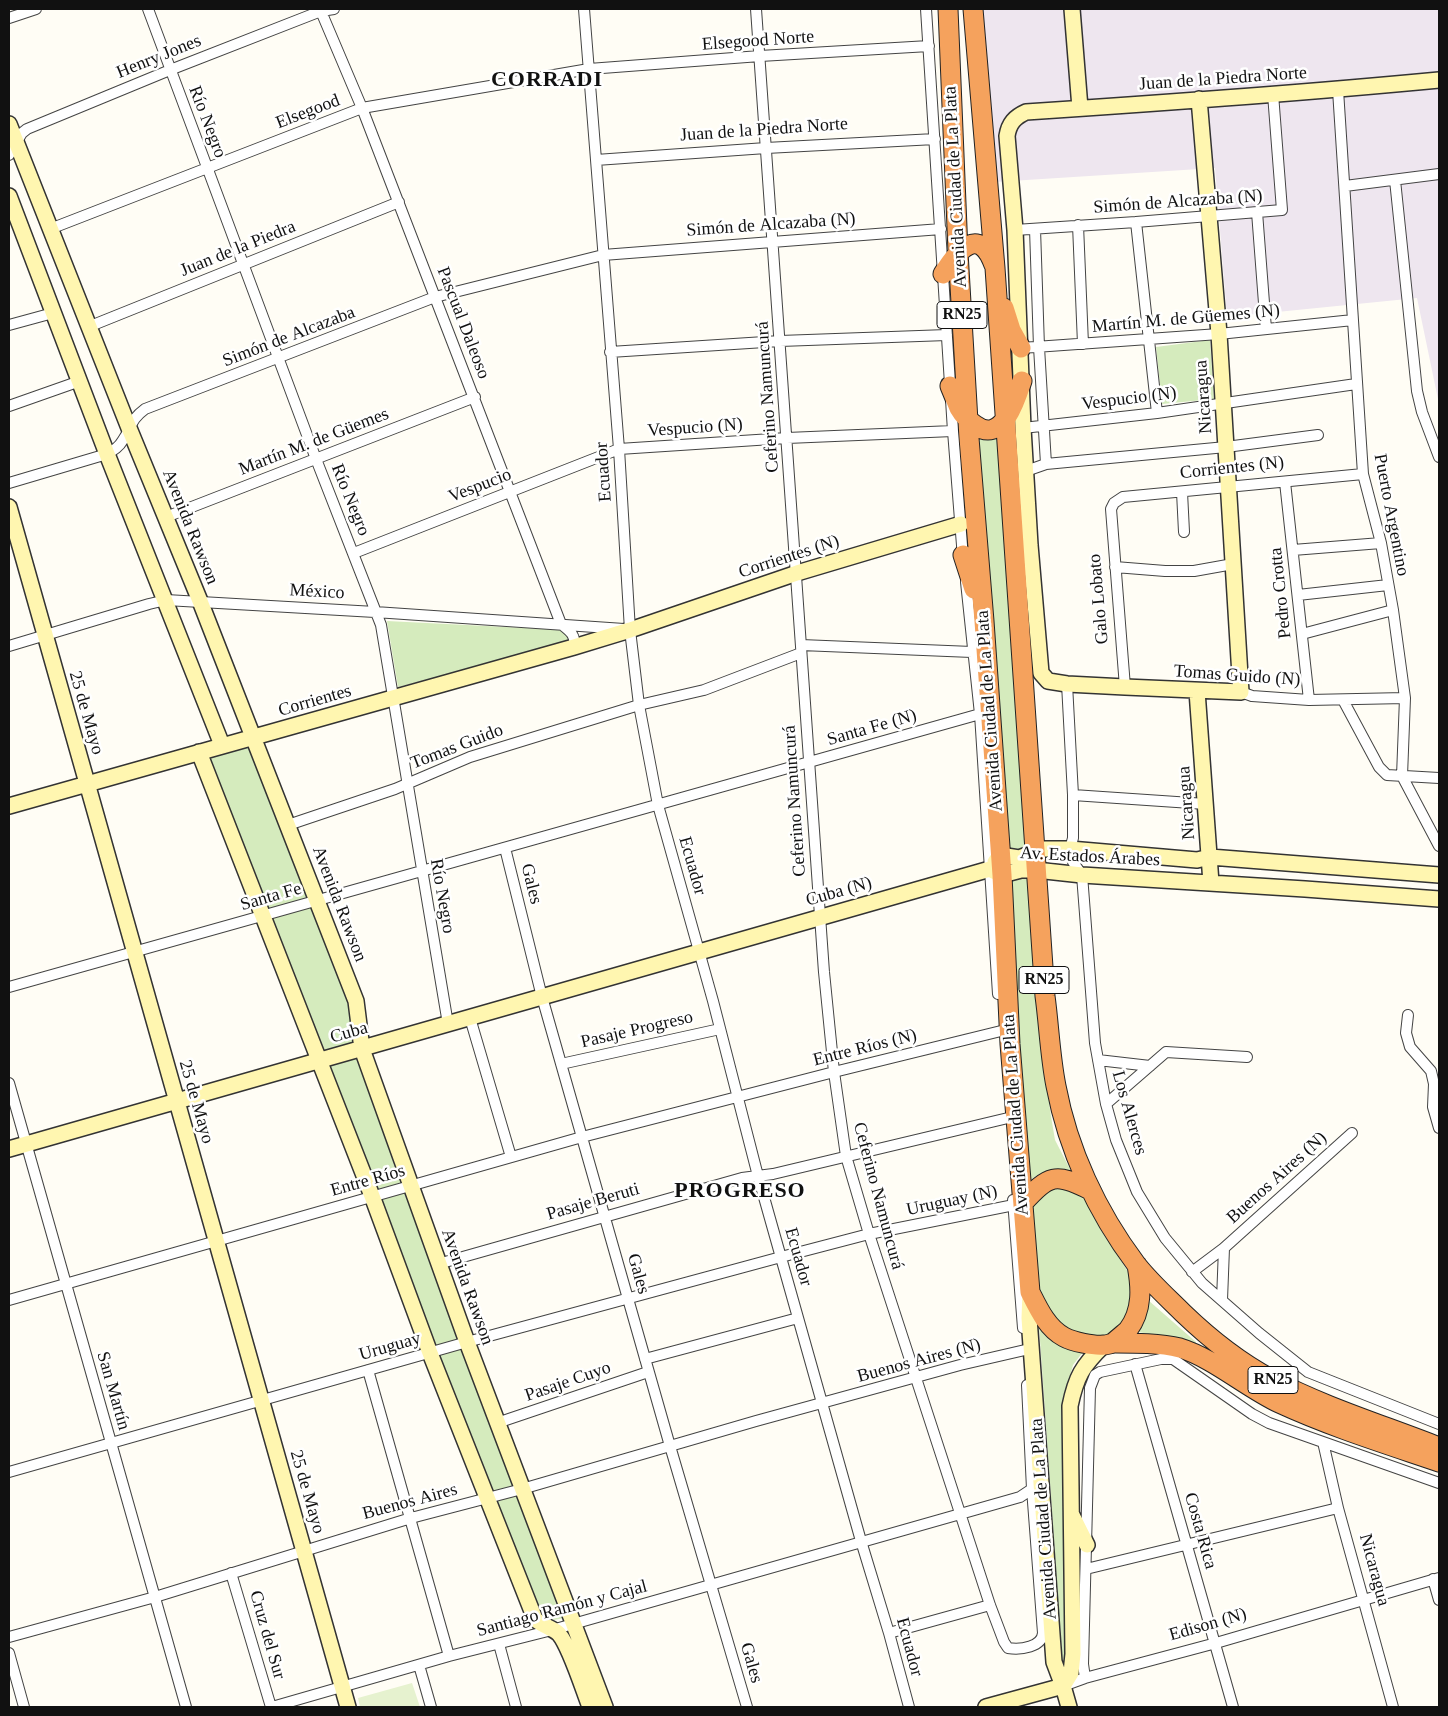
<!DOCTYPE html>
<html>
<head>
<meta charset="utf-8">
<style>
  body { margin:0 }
  #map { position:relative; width:1448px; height:1716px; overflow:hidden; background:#fffdf5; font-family:"Times New Roman",serif }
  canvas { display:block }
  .frame { position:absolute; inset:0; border:10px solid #111; pointer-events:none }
</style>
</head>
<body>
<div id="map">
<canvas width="1448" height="1716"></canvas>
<div class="frame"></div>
</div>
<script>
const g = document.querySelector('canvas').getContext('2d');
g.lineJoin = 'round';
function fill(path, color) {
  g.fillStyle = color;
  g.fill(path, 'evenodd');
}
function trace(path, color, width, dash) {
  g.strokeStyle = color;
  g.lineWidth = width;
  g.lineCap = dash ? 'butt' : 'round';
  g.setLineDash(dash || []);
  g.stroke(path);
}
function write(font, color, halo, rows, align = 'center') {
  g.font = font + ' "Times New Roman",serif';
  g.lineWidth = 5;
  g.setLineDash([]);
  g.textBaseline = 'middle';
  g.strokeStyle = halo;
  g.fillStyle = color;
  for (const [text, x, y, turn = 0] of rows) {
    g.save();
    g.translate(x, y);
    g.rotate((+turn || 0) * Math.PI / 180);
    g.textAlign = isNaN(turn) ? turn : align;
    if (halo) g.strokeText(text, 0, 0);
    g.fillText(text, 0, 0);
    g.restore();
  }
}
const industrial = new Path2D(`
  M 983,9 L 1439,9 L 1439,404 L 1417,298 L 1227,317 L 1215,168 L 995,182 Z`);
const green = new Path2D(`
  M 1210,340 L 1214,399 L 1162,404 L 1156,347 Z
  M 1000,431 L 1029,845 L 1023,852 L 1012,853 L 1004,847 L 973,432 Z
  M 387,621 L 565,630 L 571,643 L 398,687 Z
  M 251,746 L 353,1007 L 564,1618 L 554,1620 L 538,1611 L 206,757 Z
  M 1023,876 L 1031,880 L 1039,1007 L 1050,1110 L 1055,1140 L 1071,1171 C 1056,1170 1039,1170 1029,1182 L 1007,885 L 1012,878 Z
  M 1049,1184 L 1080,1189 L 1101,1230 L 1134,1281 C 1129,1308 1130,1318 1108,1338 L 1084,1336 L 1066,1328 L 1054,1319 L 1037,1297 L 1031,1202 Z
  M 1148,1300 L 1196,1342 L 1196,1349 L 1171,1338 L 1133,1331 Z
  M 1039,1326 L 1086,1348 L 1073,1365 L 1062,1406 L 1065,1651 L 1063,1668 Z`);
const pitch = new Path2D(`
  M 412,1683 L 420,1707 L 360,1707 L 358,1698 Z`);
const street = new Path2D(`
  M 148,9 L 316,459 L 381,625 L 448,1024
  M 320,9 L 362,108 L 561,624 C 570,631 576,635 574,647
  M 584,9 L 619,449 L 630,630 L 639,705 L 658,805 L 713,1001 L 758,1176 L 861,1541 L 889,1633 L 909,1707
  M 756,9 L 824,972 L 834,1072 L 846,1156 L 869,1234 L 990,1605 L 1004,1642 L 1008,1648 C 1021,1650 1042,1647 1043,1633 L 1032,1489 L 1027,1385
  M 926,9 L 953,431 L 963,558
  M 9,18 L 36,9
  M 1338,90 L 1363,474 L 1381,543 L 1393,610 L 1405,698 L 1402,776 L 1439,846
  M 9,155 L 22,133 L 27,129 L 170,70 L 321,11 L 334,9
  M 596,160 L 766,148 L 935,139
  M 1395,180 L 1417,391 L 1422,412 L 1439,457
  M 1345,186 L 1439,174
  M 1257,212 L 1266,329
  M 1136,222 L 1157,413
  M 1078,225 L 1083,344
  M 50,229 L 362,108 L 589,69 L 760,56 L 929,46
  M 1035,229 L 1039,347 L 1046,464
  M 1015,230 L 1136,222 L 1282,210 L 1273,94
  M 9,325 L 53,313
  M 88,327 L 399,202
  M 1021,348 L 1219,334 L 1353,320
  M 610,352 L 780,341 L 947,335
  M 9,406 L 80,381
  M 1023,428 L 1157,413 L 1356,384
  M 1026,471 L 1046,464 L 1226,447 L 1318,435
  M 1285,482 L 1309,700
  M 9,483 L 107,454 C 114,450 119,447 123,440 C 133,426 129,421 145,409 L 435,297 L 603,255 L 941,229
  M 1182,492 L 1184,532
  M 166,517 L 475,397
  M 1293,550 L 1381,543
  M 354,553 L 619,449 L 787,438 L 953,431
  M 1115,567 L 1165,571 L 1194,571 L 1233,564
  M 966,582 L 980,714 L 998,994
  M 1298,595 L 1388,585
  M 1302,634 L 1393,610
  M 801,645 L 972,652
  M 9,646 L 149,604 L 166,600 L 375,612 L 624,629
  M 1067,684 L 1073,795 L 1073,838 L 1070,849 L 1073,862 L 1082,875 L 1095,1043 L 1106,1104 L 1116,1140 L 1137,1192 L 1165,1238 L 1202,1283 L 1259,1333 L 1308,1372 L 1439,1424
  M 1125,687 L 1111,509 L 1114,503 L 1123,497 L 1363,474
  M 1241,692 L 1252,696 L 1309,700 L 1405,698
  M 1343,700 L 1379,767 L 1387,775 L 1439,778
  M 1073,795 L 1206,804
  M 288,825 L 395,789 L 470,757 L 639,705 L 704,690 L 801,653
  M 505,848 L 542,997 L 670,1446 L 747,1707
  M 9,987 L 980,714
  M 1408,1015 L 1406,1033 L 1410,1047 L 1431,1071 L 1434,1084 L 1433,1107 L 1439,1128
  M 470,1018 L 511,1157
  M 1098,1060 L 1150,1066
  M 561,1064 L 720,1029
  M 9,1083 L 186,1707
  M 1106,1104 L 1166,1052 L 1247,1057
  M 1013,1200 L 1023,1328
  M 438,1264 L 742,1178 L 773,1174 L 1008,1118
  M 1192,1272 L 1224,1248 L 1352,1133
  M 9,1300 L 582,1137 L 834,1072 L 1001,1031
  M 1222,1300 L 1224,1248
  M 645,1359 L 798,1318
  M 1135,1364 L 1233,1707
  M 368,1370 L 449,1656
  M 497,1423 L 648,1372
  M 1323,1442 L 1338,1508 L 1393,1707
  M 9,1472 L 467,1342 L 781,1257 L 869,1234 L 1014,1205
  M 1086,1569 L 1338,1508
  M 231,1573 L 271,1707
  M 1433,1579 L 1439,1600
  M 889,1633 L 990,1605
  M 9,1637 L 155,1597 L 411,1518 L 522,1489 L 756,1421 L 960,1365 L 1025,1350
  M 499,1644 L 516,1707
  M 9,1653 L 24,1707
  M 419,1665 L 431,1707
  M 1085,1678 L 1083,1664 L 1090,1388 L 1095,1375 L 1100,1372 L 1161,1359 L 1173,1359 L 1252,1414 L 1269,1423 L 1439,1483
  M 1063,1686 L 1085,1678 L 1216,1643 L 1439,1578
  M 272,1707 L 449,1656 L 552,1630 L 1020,1497 L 1032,1489`);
const secondary = new Path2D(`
  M 1072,9 L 1080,108
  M 1199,99 L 1219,334 L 1241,692 L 1125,687 L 1067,684 L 1048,681 L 1041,673 L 1030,545 L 1023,428 L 1015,230 L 1007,136 C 1009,123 1015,117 1026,112 C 1164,103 1302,93 1439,80
  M 9,124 L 129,428 L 200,601 L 356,1001 L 362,1049 L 467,1342 L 605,1707
  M 9,196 L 107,454 L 222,745
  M 9,507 L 348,1707
  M 1197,691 L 1211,883
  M 199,752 L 372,1196 L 430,1353 L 535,1619 C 542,1626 553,1628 559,1634 C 570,1647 583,1689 590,1707
  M 9,806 L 574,647 L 630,630 L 797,573 L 961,524
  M 995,862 L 1000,855 L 1019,858 L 1043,849 L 1070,849 L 1197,860 L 1210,857 L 1439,875
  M 993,871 L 1002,875 L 1021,870 L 1036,870 L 1082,875 L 1305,889 L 1439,899
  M 9,1149 L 990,869
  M 1030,1292 L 1029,1318 L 1054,1662 L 1063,1686 L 1069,1707
  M 1072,1515 L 1087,1545
  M 1063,1686 L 1071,1673 L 1073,1654 L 1070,1406 C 1076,1377 1082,1366 1104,1345
  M 986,1707 L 1063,1686`);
const highway = new Path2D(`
  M 948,9 L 958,252 L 969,438 L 984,621 L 1002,875 L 1010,1044 L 1030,1292 C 1038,1308 1047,1328 1064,1337 C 1073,1342 1094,1346 1104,1345 C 1108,1345 1111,1343 1115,1343 C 1136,1343 1160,1343 1180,1348 C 1213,1358 1247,1388 1279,1403 C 1331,1427 1386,1444 1439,1462
  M 973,9 L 995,268 L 1045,996 C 1049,1025 1050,1056 1056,1086 C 1068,1150 1097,1212 1136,1264 C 1150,1282 1167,1297 1183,1313 C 1209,1338 1239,1362 1271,1379 C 1324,1407 1383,1425 1439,1447
  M 943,274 C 957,251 979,224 994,265
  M 1004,308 L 1011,330 L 1021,348
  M 950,386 C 953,393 956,401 959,408 C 963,415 969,421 975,425 C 1002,445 1016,400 1022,381
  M 963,555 L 974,589
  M 1023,1203 C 1049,1175 1055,1172 1090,1190
  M 1113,1343 C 1117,1339 1124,1334 1128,1330 C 1143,1310 1141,1287 1137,1265`);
const shields = [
  [962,315,50],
  [1044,980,50],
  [1273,1380,50]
];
const shieldNames = [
  ["RN25",962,315],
  ["RN25",1044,980],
  ["RN25",1273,1380]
];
const streetNames = [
  ["Elsegood Norte",758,41,-4],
  ["Henry Jones",159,57,-22],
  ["Juan de la Piedra Norte",1223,79,-4],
  ["Elsegood",308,112,-21],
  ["Río Negro",207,122,69],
  ["Juan de la Piedra Norte",764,130,-4],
  ["Avenida Ciudad de La Plata",956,187,-93],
  ["Simón de Alcazaba (N)",1178,202,-4],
  ["Simón de Alcazaba (N)",771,225,-4],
  ["Juan de la Piedra",238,249,-22],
  ["Martín M. de Güemes (N)",1186,319,-5],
  ["Pascual Daleoso",463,323,69],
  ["Simón de Alcazaba",289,337,-21],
  ["Ceferino Namuncurá",768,397,-94],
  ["Nicaragua",1204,397,-94],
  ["Vespucio (N)",1129,399,-7],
  ["Vespucio (N)",695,428,-4],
  ["Martín M. de Güemes",314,442,-21],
  ["Corrientes (N)",1232,468,-6],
  ["Ecuador",604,472,-94],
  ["Vespucio",480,486,-21],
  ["Río Negro",350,500,68],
  ["Puerto Argentino",1391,515,79],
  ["Avenida Rawson",190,527,68],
  ["Corrientes (N)",789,557,-18],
  ["México",317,592,3],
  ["Pedro Crotta",1281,593,-96],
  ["Galo Lobato",1099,599,-95],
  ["Tomas Guido (N)",1237,676,4],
  ["Corrientes",315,701,-16],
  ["Avenida Ciudad de La Plata",990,711,-94],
  ["25 de Mayo",86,713,74],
  ["Santa Fe (N)",872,728,-16],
  ["Tomas Guido",457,747,-21],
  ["Ceferino Namuncurá",795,801,-94],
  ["Nicaragua",1187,803,-94],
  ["Av. Estados Árabes",1090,857,3],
  ["Ecuador",692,866,74],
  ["Gales",531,884,76],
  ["Cuba (N)",839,892,-16],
  ["Río Negro",442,896,80],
  ["Santa Fe",271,897,-16],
  ["Avenida Rawson",339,904,69],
  ["Pasaje Progreso",637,1030,-13],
  ["Cuba",349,1033,-16],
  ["Entre Ríos (N)",865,1048,-14],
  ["25 de Mayo",196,1102,74],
  ["Los Alerces",1129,1113,74],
  ["Avenida Ciudad de La Plata",1016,1115,-94],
  ["Buenos Aires (N)",1277,1178,-42],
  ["Entre Ríos",368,1181,-16],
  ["Ceferino Namuncurá",878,1196,75],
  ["Uruguay (N)",952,1201,-12],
  ["Pasaje Beruti",593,1202,-16],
  ["Ecuador",798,1257,74],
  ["Gales",638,1274,74],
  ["Avenida Rawson",467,1287,70],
  ["Uruguay",390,1347,-16],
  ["Buenos Aires (N)",919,1361,-15],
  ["Pasaje Cuyo",568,1382,-19],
  ["San Martín",113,1391,74],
  ["25 de Mayo",307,1492,74],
  ["Buenos Aires",410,1502,-15],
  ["Avenida Ciudad de La Plata",1044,1519,-94],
  ["Costa Rica",1200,1531,74],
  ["Nicaragua",1374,1570,75],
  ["Santiago Ramón y Cajal",562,1609,-15],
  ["Edison (N)",1208,1625,-16],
  ["Cruz del Sur",267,1635,74],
  ["Ecuador",909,1647,75],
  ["Gales",751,1663,74]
];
const districtNames = [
  ["CORRADI",547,80],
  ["PROGRESO",740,1191]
];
fill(industrial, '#eee6ef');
fill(green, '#d5ebbd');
fill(pitch, '#e6f2cf');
trace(street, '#444', 12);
trace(secondary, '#333', 18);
trace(highway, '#222', 21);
trace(street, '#fff', 10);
trace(secondary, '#fff6b0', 15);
trace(highway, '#f5a25d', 19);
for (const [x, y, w] of shields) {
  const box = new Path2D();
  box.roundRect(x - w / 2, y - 13.5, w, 27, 4);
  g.fillStyle = '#fff';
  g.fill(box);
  trace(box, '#111', 1);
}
write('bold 16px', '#111', null, shieldNames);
write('18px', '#111', '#fff', streetNames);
g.letterSpacing = '1px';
write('bold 22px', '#111', '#fff', districtNames);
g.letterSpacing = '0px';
</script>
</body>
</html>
